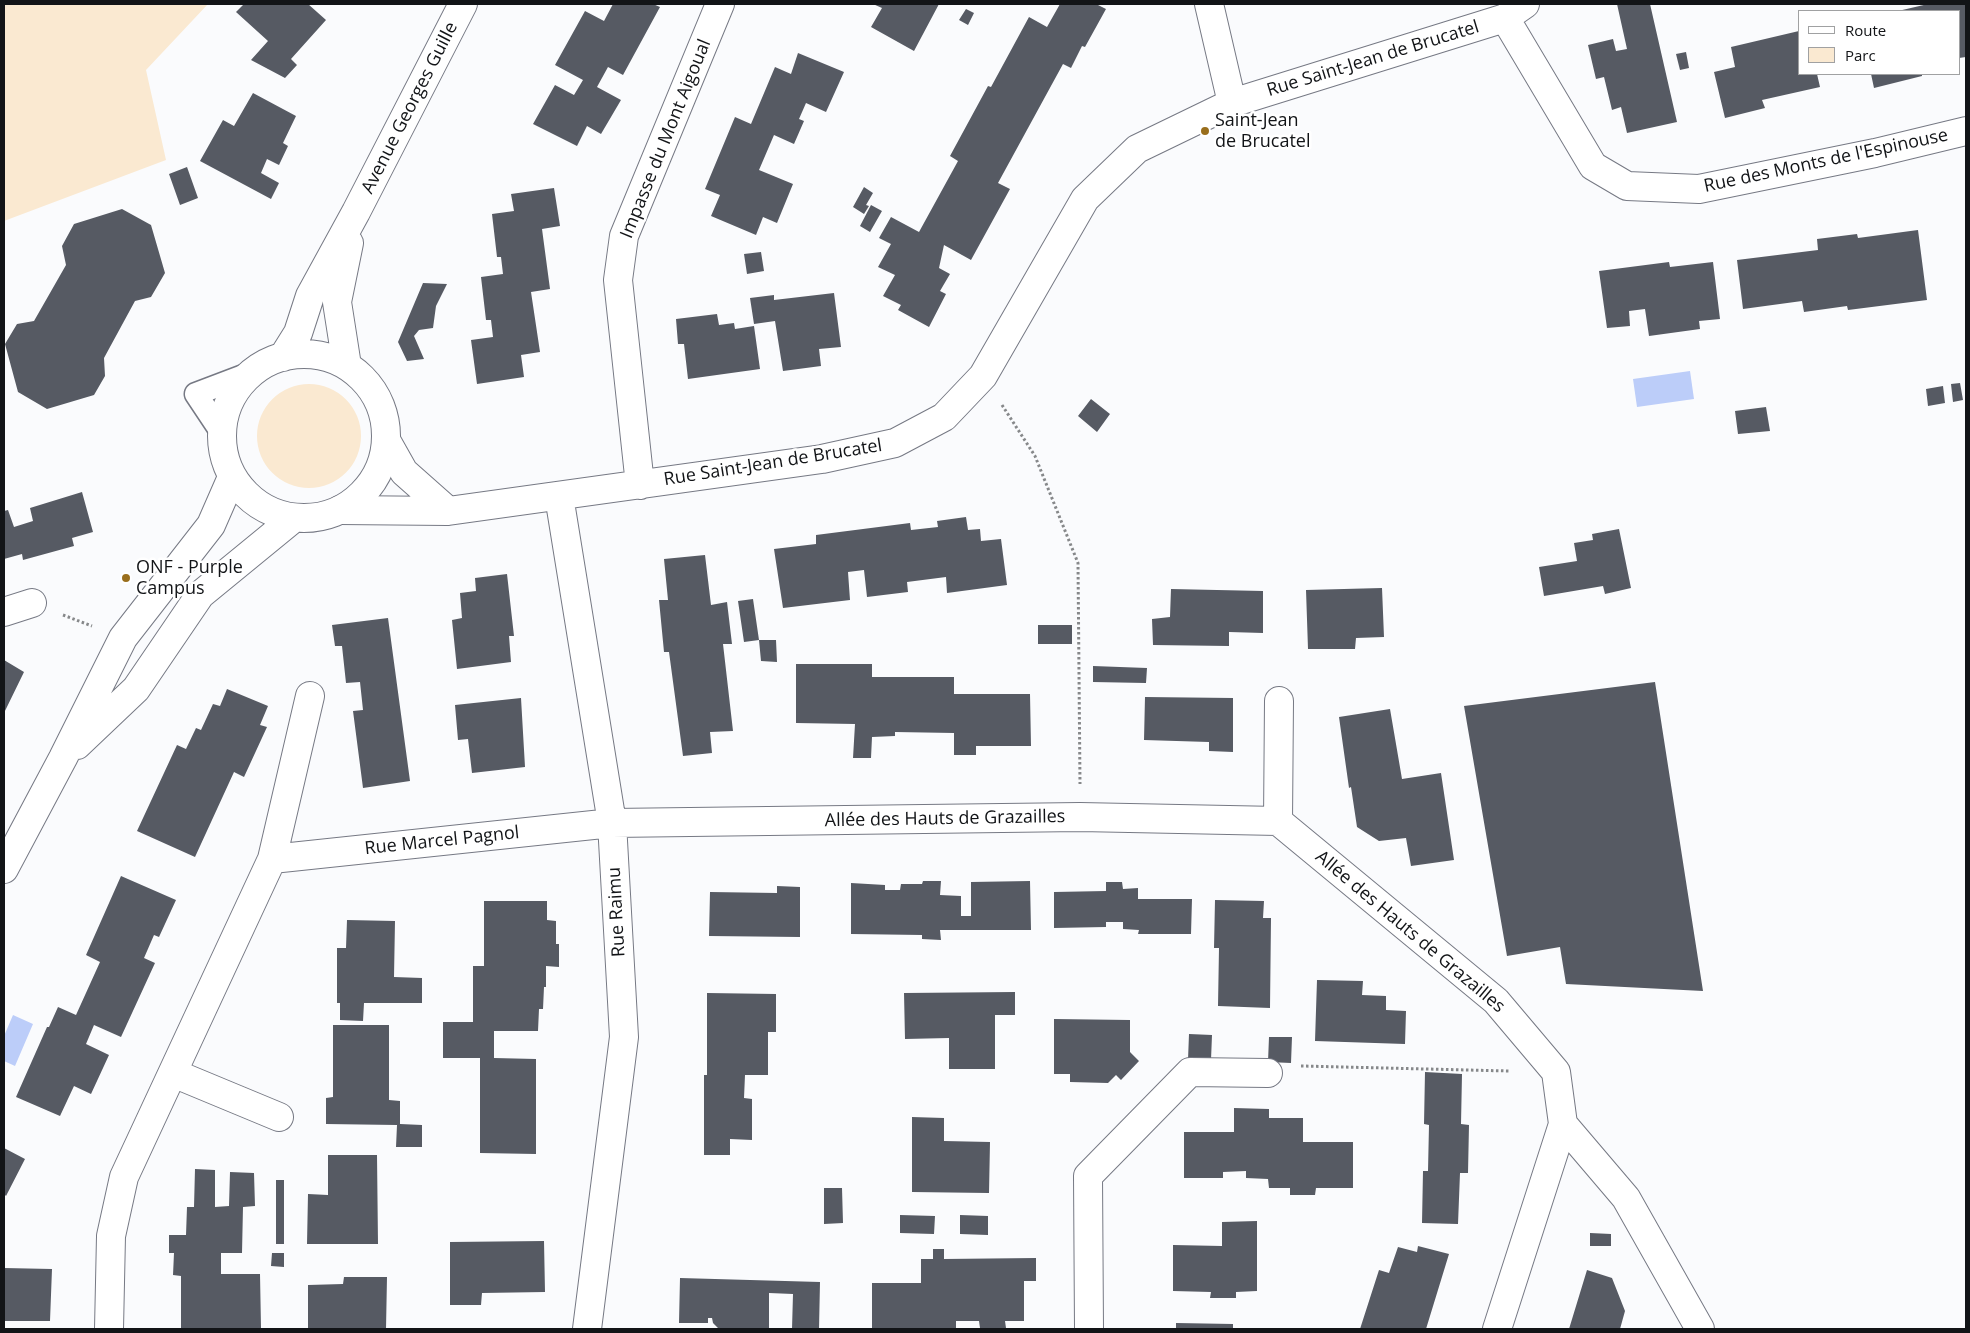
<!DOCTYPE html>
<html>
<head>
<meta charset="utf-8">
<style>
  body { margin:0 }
  #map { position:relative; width:1970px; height:1333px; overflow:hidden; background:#fafbfd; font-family:"Open Sans",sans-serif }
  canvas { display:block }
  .frame { position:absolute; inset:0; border:5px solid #121417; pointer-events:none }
  .legend { position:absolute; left:1798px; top:10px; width:162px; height:65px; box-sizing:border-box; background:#fff; border:1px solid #a0a1a2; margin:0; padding:6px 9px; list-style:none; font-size:15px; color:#121417 }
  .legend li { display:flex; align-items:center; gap:10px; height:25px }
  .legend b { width:25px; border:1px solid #a0a1a2 }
</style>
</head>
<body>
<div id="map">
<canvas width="1970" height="1333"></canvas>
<div class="frame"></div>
<ul class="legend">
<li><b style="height:6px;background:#fff"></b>Route</li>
<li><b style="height:14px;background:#fae9d1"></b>Parc</li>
</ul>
</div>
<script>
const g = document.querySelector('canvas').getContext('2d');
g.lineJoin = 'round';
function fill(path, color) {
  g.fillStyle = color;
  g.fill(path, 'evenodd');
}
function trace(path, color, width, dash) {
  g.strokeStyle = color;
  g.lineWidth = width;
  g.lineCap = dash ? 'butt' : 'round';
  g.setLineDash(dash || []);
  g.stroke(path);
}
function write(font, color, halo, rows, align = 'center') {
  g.font = font + ' "Open Sans",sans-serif';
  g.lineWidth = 5;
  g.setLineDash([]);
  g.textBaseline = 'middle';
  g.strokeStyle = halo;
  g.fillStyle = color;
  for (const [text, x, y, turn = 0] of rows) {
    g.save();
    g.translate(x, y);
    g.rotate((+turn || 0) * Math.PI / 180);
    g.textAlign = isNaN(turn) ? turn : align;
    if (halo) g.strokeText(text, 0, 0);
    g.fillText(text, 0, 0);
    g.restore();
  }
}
const green = new Path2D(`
  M 4,4 L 208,4 L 146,70 L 166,160 L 4,221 Z
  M257 436a52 52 0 1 1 104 0a52 52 0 1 1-104 0Z`);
const water = new Path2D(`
  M 1690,371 L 1694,399 L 1637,407 L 1633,379 Z
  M 13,1015 L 33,1024 L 15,1066 L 4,1061 L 4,1036 Z`);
const building = new Path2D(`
  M 244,4 L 308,4 L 326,20 L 291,59 L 297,65 L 285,78 L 251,60 L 268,41 L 236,12 Z
  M 613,4 L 653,4 L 660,7 L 623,75 L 608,67 L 597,87 L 621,100 L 601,134 L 587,126 L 577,146 L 533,124 L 555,85 L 574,95 L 583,80 L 555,65 L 585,11 L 604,21 Z
  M 873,4 L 939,4 L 914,51 L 871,27 L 882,8 Z
  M 1060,4 L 1096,4 L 1106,9 L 1085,47 L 1082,46 L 1071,68 L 1063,64 L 998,183 L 1010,189 L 971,260 L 944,245 L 939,268 L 950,274 L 940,291 L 946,294 L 929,327 L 898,310 L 901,305 L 883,296 L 895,275 L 878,267 L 891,244 L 879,238 L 891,217 L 919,232 L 958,161 L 950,156 L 988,86 L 991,87 L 1029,17 L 1047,27 Z
  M 1617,4 L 1650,4 L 1677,122 L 1627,133 L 1621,107 L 1612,110 L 1604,77 L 1596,79 L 1588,45 L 1613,39 L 1616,51 L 1627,49 Z
  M 1928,4 L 1966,4 L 1966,57 L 1959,58 L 1959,11 L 1898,11 Z
  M 966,9 L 974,13 L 968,25 L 959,20 Z
  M 1799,31 L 1799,74 L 1817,74 L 1820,87 L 1762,100 L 1765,108 L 1725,118 L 1714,72 L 1735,67 L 1731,47 Z
  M 1686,52 L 1689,68 L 1680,70 L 1676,54 Z
  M 798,53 L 844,72 L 826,112 L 806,103 L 799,119 L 804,121 L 794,144 L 774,135 L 759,170 L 793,184 L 777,223 L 763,217 L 756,235 L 711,216 L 720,195 L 705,189 L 735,117 L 751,124 L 775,67 L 791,74 Z
  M 1871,74 L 1922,74 L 1922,76 L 1874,88 Z
  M 253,93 L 296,116 L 283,143 L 288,146 L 279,165 L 267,159 L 261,173 L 279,183 L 271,199 L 200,161 L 223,120 L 234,126 Z
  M 187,167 L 198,198 L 180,205 L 169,174 Z
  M 864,187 L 873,193 L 866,205 L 869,206 L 864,214 L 853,207 Z
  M 554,188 L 560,226 L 542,229 L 550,289 L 531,292 L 540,352 L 521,355 L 524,377 L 477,384 L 471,340 L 493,337 L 491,320 L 486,320 L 481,277 L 503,274 L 501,257 L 497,257 L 492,214 L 514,211 L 511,194 Z
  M 871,205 L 882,211 L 870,232 L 860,226 Z
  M 122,209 L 151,225 L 165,273 L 151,297 L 135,301 L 104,358 L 105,376 L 94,395 L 47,409 L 18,392 L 5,344 L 17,324 L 34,321 L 66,265 L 62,246 L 74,224 Z
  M 1918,230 L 1927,300 L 1848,310 L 1847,306 L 1804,312 L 1802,301 L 1743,309 L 1737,260 L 1818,250 L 1817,239 L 1857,234 L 1858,238 Z
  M 761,252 L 764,271 L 747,274 L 744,254 Z
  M 1669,262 L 1670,267 L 1713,262 L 1720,319 L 1699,321 L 1700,329 L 1649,336 L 1645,309 L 1629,311 L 1630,326 L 1607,328 L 1599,271 Z
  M 423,283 L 447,284 L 436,306 L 433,328 L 419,330 L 414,336 L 424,359 L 407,361 L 398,342 Z
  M 834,293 L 841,347 L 819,349 L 821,366 L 783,371 L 775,321 L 754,324 L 750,298 L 774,295 L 774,300 Z
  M 717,314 L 719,325 L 734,323 L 735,329 L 754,326 L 760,369 L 688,379 L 684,344 L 678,344 L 676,319 Z
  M 1960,383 L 1963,400 L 1953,402 L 1951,384 Z
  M 1943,386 L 1945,403 L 1928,406 L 1926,389 Z
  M 1091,399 L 1110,414 L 1097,432 L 1078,416 Z
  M 1766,407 L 1770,431 L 1738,434 L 1735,411 Z
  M 82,492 L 93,532 L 72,538 L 74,546 L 23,560 L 22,554 L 4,559 L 4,511 L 8,510 L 14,527 L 33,521 L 30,508 Z
  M 966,517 L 968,530 L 980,529 L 981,541 L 1001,539 L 1007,585 L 947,593 L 946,577 L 907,582 L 908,592 L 867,597 L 864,570 L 848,572 L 850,600 L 783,608 L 774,549 L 816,544 L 816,535 L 910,523 L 911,530 L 938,527 L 937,521 Z
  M 1619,529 L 1631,588 L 1605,594 L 1603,586 L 1544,596 L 1539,567 L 1577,561 L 1574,543 L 1593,540 L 1592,534 Z
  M 705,555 L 711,605 L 727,602 L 732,644 L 723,644 L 733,731 L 710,732 L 712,753 L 683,756 L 669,652 L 664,652 L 659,600 L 668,600 L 664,559 Z
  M 507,574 L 514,636 L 509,636 L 511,662 L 457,669 L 452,620 L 462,618 L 460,593 L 476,591 L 475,578 Z
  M 1382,588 L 1384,637 L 1356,638 L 1355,649 L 1308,649 L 1306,590 Z
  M 1171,589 L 1263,591 L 1263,633 L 1229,632 L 1229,646 L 1153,645 L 1152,619 L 1170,617 Z
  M 753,599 L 759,640 L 744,642 L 738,601 Z
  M 388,618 L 410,781 L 363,788 L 353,711 L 363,710 L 360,682 L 346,683 L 342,646 L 335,646 L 332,625 Z
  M 1038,625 L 1072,625 L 1072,644 L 1038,644 Z
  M 759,640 L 776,640 L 777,662 L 761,661 Z
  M 4,660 L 24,672 L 4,713 Z
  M 796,664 L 872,664 L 872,677 L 954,677 L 954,694 L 1030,694 L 1031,746 L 976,746 L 976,755 L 954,755 L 954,733 L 895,732 L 895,736 L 872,737 L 871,758 L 853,758 L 855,724 L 796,723 Z
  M 1093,666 L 1147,668 L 1146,683 L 1093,682 Z
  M 1655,682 L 1703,991 L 1566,984 L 1560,947 L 1507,956 L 1464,706 Z
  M 227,689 L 268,706 L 260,725 L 267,727 L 244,777 L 234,772 L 195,857 L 137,831 L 177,745 L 186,749 L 196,728 L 201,730 L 213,704 L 220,706 Z
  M 1145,697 L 1233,698 L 1233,752 L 1209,751 L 1209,742 L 1144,740 Z
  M 521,698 L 525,767 L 472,773 L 468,739 L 458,740 L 455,705 Z
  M 1390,709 L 1402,779 L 1441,773 L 1454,860 L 1411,866 L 1406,838 L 1379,841 L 1357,827 L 1351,787 L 1349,788 L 1339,717 Z
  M 121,876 L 176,900 L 159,937 L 154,935 L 144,958 L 155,963 L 121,1037 L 94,1025 L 86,1044 L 109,1055 L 91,1094 L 74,1086 L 60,1116 L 16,1097 L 47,1027 L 49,1027 L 58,1007 L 76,1015 L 100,962 L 86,955 Z
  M 923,881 L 941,881 L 940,895 L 961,896 L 961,916 L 971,916 L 971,882 L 1030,881 L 1031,930 L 940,930 L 941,940 L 922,939 L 922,935 L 851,934 L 851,883 L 885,885 L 885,890 L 900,890 L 901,884 L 922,884 Z
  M 1106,882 L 1122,882 L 1123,889 L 1138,888 L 1138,899 L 1192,899 L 1191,934 L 1138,934 L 1139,930 L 1123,929 L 1123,922 L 1106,922 L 1106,927 L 1054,928 L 1054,892 L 1106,891 Z
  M 777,886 L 800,887 L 800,937 L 709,936 L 710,892 L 777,893 Z
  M 1215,900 L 1264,901 L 1263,918 L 1271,918 L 1270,1008 L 1218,1006 L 1219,948 L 1214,948 Z
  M 484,901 L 547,901 L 547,920 L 556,921 L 556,944 L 559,944 L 559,967 L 546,966 L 546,987 L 544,987 L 543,1009 L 539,1009 L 538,1031 L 494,1031 L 494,1058 L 536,1059 L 536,1154 L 480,1153 L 480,1058 L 443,1058 L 443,1022 L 473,1022 L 473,966 L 484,966 Z
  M 347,920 L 395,921 L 394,977 L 422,978 L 422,1003 L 364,1003 L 363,1021 L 340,1020 L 340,1003 L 337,1003 L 337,948 L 346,948 Z
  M 1317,980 L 1363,981 L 1362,995 L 1386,996 L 1386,1010 L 1406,1011 L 1405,1044 L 1315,1041 Z
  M 1015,992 L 1015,1015 L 995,1015 L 995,1069 L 949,1069 L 949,1038 L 905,1039 L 904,993 Z
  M 707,993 L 776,994 L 776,1032 L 768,1032 L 768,1075 L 745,1075 L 744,1098 L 752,1099 L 752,1140 L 730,1139 L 730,1155 L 704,1155 L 704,1075 L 707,1075 Z
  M 1054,1019 L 1130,1020 L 1130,1052 L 1139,1061 L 1121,1080 L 1116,1075 L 1108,1083 L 1070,1082 L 1070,1074 L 1054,1074 Z
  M 333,1025 L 389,1025 L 389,1100 L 400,1101 L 400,1124 L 422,1125 L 422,1147 L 396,1147 L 397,1125 L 326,1124 L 326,1098 L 333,1097 Z
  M 1189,1034 L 1212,1035 L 1211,1060 L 1188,1060 Z
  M 1269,1037 L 1292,1037 L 1291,1063 L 1268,1062 Z
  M 1425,1072 L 1462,1074 L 1461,1124 L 1469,1125 L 1468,1173 L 1460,1173 L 1458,1224 L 1422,1223 L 1423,1171 L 1428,1171 L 1429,1125 L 1424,1124 Z
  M 1234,1108 L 1269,1109 L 1269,1118 L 1303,1118 L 1303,1142 L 1353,1142 L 1353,1188 L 1316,1188 L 1315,1195 L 1290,1195 L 1290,1188 L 1269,1188 L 1268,1179 L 1246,1178 L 1246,1171 L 1223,1172 L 1223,1178 L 1184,1178 L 1184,1132 L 1234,1132 Z
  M 912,1117 L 944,1118 L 944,1141 L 990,1142 L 989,1193 L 912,1192 Z
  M 4,1148 L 25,1159 L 6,1196 L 4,1194 Z
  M 328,1155 L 377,1155 L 378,1244 L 307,1244 L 308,1194 L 328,1195 Z
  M 195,1169 L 215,1170 L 215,1207 L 229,1206 L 230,1172 L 254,1173 L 255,1206 L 243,1207 L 242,1253 L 221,1253 L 221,1274 L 260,1274 L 261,1328 L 181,1329 L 181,1276 L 173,1275 L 174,1253 L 169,1253 L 169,1235 L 186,1235 L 187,1207 L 194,1207 Z
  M 276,1180 L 284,1180 L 284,1244 L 276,1244 Z
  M 824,1188 L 842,1188 L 843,1223 L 824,1224 Z
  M 900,1215 L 935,1216 L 934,1234 L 900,1233 Z
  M 960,1215 L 988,1216 L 988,1235 L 960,1234 Z
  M 1257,1221 L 1257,1291 L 1236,1292 L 1236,1298 L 1210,1298 L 1211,1292 L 1173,1291 L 1173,1245 L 1222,1246 L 1222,1222 Z
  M 1590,1233 L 1611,1234 L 1611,1246 L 1590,1246 Z
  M 544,1241 L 545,1292 L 482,1293 L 481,1305 L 450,1305 L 450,1242 Z
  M 1418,1246 L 1449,1254 L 1426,1329 L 1360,1329 L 1379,1270 L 1389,1273 L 1398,1247 L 1417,1252 Z
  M 933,1249 L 944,1249 L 944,1259 L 1036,1258 L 1036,1281 L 1024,1281 L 1024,1321 L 1005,1321 L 1006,1328 L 980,1328 L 979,1321 L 956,1321 L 956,1329 L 872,1329 L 872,1283 L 921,1283 L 921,1259 L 933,1259 Z
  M 272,1253 L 284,1253 L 284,1267 L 271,1266 Z
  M 4,1268 L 52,1269 L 50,1321 L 4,1321 Z
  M 1587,1270 L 1612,1278 L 1625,1311 L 1620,1329 L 1569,1329 Z
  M 344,1277 L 387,1277 L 386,1329 L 308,1329 L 308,1285 L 343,1284 Z
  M 680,1278 L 820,1282 L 819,1329 L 792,1329 L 793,1294 L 769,1293 L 769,1329 L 719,1329 L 713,1323 L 712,1318 L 708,1318 L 708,1323 L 679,1323 Z
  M 1176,1323 L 1233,1324 L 1233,1329 L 1176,1329 Z`);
const path = new Path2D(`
  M 1002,405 L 1035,456 L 1078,563 L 1080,784
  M 63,615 L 92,626
  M 1301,1066 L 1509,1071`);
const service = new Path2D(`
  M 222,433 L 196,394 L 254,372`);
const minor = new Path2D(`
  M 1209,4 L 1232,103
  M 1505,18 L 1593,166 L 1627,186 L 1699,189 L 1875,153 L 1966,131
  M 386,440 L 404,472 L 448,511
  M 640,485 L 618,280 L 624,236 L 720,4
  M 559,496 L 612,823 L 624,1037 L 587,1329
  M 340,510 L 448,511 L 822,459 L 895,443 L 944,417 L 983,376 L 1085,199 L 1137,149 L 1232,103 L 1505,18 L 1525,4
  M 4,612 L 32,603
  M 1278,821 L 1279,701
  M 272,859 L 612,823 L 1080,817 L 1278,821 L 1496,1001 L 1556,1072 L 1563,1124 L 1497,1329
  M 173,1073 L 279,1117
  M 1563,1124 L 1626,1198 L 1700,1329
  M 109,1329 L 111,1236 L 124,1177 L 272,859 L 310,696
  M 1089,1329 L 1088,1176 L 1190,1072 L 1268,1073`);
const tertiary = new Path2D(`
  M222 436a82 82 0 1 1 164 0a82 82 0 1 1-164 0Z
  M 283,357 L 298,333 L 310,296 L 356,212 L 463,4
  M 347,366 L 337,302 L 349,243
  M 77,745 L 136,689 L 200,595 L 294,518
  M 4,869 L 63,758 L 123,638 L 211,525 L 232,477`);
const markers = [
  [1205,131,5,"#996e1c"],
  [126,578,5,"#996e1c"]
];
const streetNames = [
  ["Rue Saint-Jean de Brucatel",1373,59,-17],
  ["Avenue Georges Guille",410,108,-63],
  ["Impasse du Mont Aigoual",666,139,-68],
  ["Rue des Monts de l'Espinouse",1826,161,-12],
  ["Rue Saint-Jean de Brucatel",773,463,-9],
  ["Allée des Hauts de Grazailles",945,819,-1],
  ["Rue Marcel Pagnol",442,841,-6],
  ["Rue Raimu",617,912,-93],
  ["Allée des Hauts de Grazailles",1410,932,40]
];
const poiNames = [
  ["Saint-Jean",1215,121],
  ["de Brucatel",1215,142],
  ["ONF - Purple",136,568],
  ["Campus",136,589]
];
fill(green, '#fae9d1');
fill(water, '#bccdf9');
fill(building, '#565a63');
trace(service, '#767984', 25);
trace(minor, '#767984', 30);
trace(tertiary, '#767984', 30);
trace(path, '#86888a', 3, [2.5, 2.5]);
trace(service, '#fff', 22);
trace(minor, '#fff', 28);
trace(tertiary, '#fff', 28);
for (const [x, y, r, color] of markers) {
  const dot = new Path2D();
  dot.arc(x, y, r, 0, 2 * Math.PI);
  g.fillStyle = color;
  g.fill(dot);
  trace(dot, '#fff', 2);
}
write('18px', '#121417', '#fff', streetNames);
write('18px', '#121417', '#fff', poiNames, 'left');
</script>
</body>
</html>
